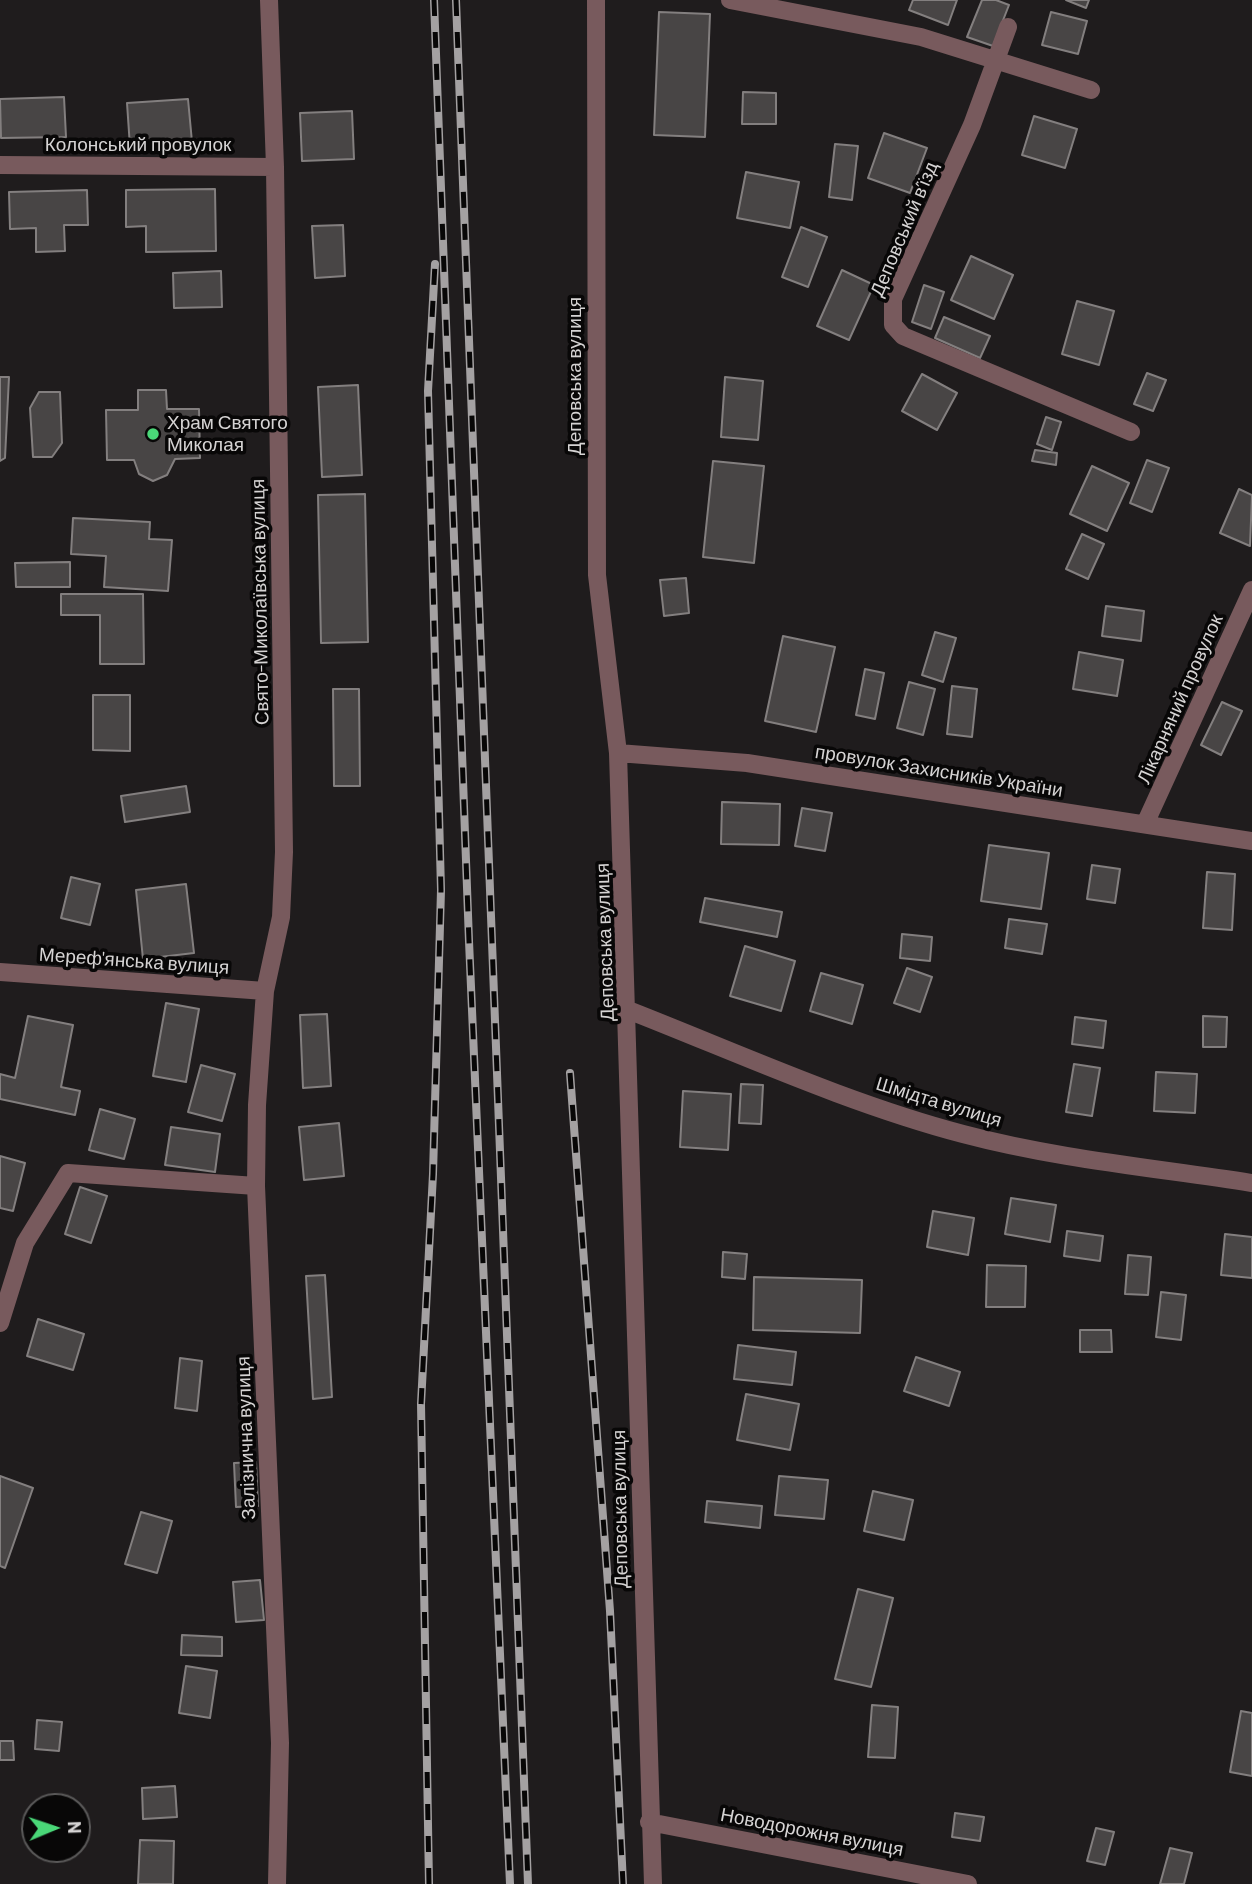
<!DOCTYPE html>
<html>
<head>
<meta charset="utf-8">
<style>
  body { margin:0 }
  #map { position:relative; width:1252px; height:1884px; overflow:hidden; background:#1f1c1d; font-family:Barlow,sans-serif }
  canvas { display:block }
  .north { position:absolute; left:21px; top:1793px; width:70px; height:70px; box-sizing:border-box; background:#080707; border:2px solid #5a5959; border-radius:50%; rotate:88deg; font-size:19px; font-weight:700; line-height:28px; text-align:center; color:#d5d3d3 }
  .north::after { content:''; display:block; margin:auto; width:24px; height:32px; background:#4ad778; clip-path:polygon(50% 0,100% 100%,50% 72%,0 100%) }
</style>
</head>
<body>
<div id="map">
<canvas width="1252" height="1884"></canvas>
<div class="north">N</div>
</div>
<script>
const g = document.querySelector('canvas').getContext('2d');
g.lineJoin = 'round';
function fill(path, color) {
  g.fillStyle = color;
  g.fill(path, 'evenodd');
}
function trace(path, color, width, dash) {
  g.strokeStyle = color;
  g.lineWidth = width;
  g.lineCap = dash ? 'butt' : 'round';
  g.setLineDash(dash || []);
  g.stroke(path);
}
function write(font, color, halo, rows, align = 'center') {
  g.font = font + ' Barlow,sans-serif';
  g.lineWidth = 7;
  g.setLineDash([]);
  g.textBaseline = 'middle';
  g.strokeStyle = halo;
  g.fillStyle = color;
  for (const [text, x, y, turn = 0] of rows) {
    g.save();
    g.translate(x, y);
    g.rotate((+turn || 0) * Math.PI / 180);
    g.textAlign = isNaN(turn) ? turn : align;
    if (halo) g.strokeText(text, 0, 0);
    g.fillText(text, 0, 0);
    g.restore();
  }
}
const building = new Path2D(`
  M 913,0 L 957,0 L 948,25 L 909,10 Z
  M 982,0 L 996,0 L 1009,5 L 993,46 L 967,37 Z
  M 1066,0 L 1089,0 L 1086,8 Z
  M 659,12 L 710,14 L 705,137 L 654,135 Z
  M 1051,12 L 1087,21 L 1078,54 L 1042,45 Z
  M 743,92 L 776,93 L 776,124 L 742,124 Z
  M 64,97 L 66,137 L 1,138 L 0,99 Z
  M 188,99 L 192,142 L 130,147 L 127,103 Z
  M 352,111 L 354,159 L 302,161 L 300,113 Z
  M 1034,116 L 1077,129 L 1065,168 L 1022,155 Z
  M 884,133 L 927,148 L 910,193 L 868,178 Z
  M 835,144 L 858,146 L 852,200 L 829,197 Z
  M 746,172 L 799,182 L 790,228 L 737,218 Z
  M 215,189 L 216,251 L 146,252 L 146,226 L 126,227 L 126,190 Z
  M 87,190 L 88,225 L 64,225 L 65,251 L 36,252 L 36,228 L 10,229 L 9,192 Z
  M 343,225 L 345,276 L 315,278 L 312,226 Z
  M 801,227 L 827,237 L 808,287 L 782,277 Z
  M 971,256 L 1013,275 L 994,319 L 951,300 Z
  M 842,270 L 874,285 L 849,340 L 817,326 Z
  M 221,271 L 222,307 L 174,308 L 173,273 Z
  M 924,285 L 944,292 L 931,329 L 912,322 Z
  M 1077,301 L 1114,311 L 1099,365 L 1062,354 Z
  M 944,317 L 990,336 L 980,358 L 935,338 Z
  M 1147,373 L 1166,380 L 1153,411 L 1134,404 Z
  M 922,374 L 957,393 L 937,430 L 902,411 Z
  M 0,377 L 9,377 L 5,458 L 0,461 Z
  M 725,377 L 763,381 L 758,440 L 721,437 Z
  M 358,385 L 362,475 L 322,477 L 318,387 Z
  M 138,390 L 166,390 L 167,409 L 199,409 L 200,458 L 175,459 L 167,475 L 153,481 L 139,474 L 134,460 L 107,460 L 106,410 L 138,410 Z
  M 39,392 L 60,392 L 62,443 L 52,457 L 33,457 L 30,408 Z
  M 1046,417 L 1061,422 L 1052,450 L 1037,444 Z
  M 1035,450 L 1057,453 L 1056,465 L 1032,461 Z
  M 1147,460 L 1169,468 L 1152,512 L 1130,503 Z
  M 713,461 L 764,466 L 754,563 L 703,557 Z
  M 1092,466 L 1129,483 L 1107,531 L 1070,514 Z
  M 1239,489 L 1252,495 L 1250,546 L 1220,533 Z
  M 365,494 L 368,642 L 321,643 L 318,495 Z
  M 73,518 L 150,522 L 149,539 L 172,540 L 168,591 L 104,587 L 106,556 L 71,554 Z
  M 1082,534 L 1104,544 L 1088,579 L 1066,569 Z
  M 70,562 L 70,587 L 16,587 L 15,563 Z
  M 686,578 L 689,613 L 664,616 L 660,580 Z
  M 61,594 L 143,594 L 144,664 L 100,664 L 100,615 L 61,615 Z
  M 1106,606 L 1144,611 L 1141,641 L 1102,636 Z
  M 935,632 L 956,638 L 943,682 L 922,675 Z
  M 783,636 L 835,647 L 816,732 L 765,721 Z
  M 1079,652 L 1123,660 L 1117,696 L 1073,689 Z
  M 865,669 L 884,673 L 875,719 L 856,715 Z
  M 909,682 L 935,689 L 923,735 L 897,728 Z
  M 952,686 L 977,689 L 972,737 L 947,734 Z
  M 333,689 L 359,689 L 360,786 L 334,786 Z
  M 93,695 L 130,695 L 130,751 L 93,750 Z
  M 1222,702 L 1242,711 L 1221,755 L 1201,745 Z
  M 186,786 L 190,812 L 125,822 L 121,796 Z
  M 722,802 L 780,804 L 779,845 L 721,844 Z
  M 802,808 L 832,813 L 825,851 L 795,846 Z
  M 989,845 L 1049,853 L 1041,909 L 981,901 Z
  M 1092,865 L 1120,869 L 1115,903 L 1087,899 Z
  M 1207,872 L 1235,874 L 1232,930 L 1203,928 Z
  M 71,877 L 100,884 L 90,925 L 61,918 Z
  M 186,884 L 194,953 L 143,959 L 136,890 Z
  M 705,898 L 782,912 L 777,937 L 700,922 Z
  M 1009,919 L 1047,924 L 1042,954 L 1005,948 Z
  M 902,934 L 932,937 L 930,961 L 900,958 Z
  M 745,946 L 795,961 L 781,1011 L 730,996 Z
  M 907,968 L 932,977 L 920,1012 L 894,1003 Z
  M 821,973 L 863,985 L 852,1024 L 810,1011 Z
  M 166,1003 L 199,1009 L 186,1082 L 153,1076 Z
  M 327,1014 L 331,1086 L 303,1088 L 300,1015 Z
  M 28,1016 L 73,1025 L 61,1087 L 80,1091 L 75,1115 L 0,1099 L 0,1074 L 15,1078 Z
  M 1203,1016 L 1227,1017 L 1226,1047 L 1203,1047 Z
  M 1075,1017 L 1106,1021 L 1103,1048 L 1072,1044 Z
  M 1074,1064 L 1100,1068 L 1092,1116 L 1066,1112 Z
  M 201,1065 L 235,1074 L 222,1121 L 188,1112 Z
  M 1156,1072 L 1197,1074 L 1195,1113 L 1154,1111 Z
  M 741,1084 L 763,1085 L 761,1124 L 739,1123 Z
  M 683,1091 L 731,1094 L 728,1150 L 680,1147 Z
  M 100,1109 L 135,1119 L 124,1159 L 89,1150 Z
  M 339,1123 L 344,1176 L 304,1180 L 299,1127 Z
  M 171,1127 L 220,1134 L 215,1172 L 165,1165 Z
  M 0,1156 L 25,1163 L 13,1211 L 0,1208 Z
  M 80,1187 L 107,1196 L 91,1243 L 65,1234 Z
  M 1011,1198 L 1056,1205 L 1050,1242 L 1005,1234 Z
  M 933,1211 L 974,1218 L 968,1255 L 927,1247 Z
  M 1067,1231 L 1103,1236 L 1100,1261 L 1064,1256 Z
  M 1225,1234 L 1252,1237 L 1252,1278 L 1221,1275 Z
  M 723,1252 L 747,1254 L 745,1279 L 722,1277 Z
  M 1128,1255 L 1151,1257 L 1148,1295 L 1125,1294 Z
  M 987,1265 L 1026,1266 L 1025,1307 L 986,1307 Z
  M 325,1275 L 332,1397 L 313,1399 L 306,1276 Z
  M 754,1277 L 862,1280 L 860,1333 L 753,1330 Z
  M 1161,1292 L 1186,1295 L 1181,1340 L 1156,1337 Z
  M 38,1319 L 84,1334 L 73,1370 L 27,1356 Z
  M 1080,1330 L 1111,1330 L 1112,1352 L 1080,1352 Z
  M 738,1345 L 796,1352 L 792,1385 L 734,1379 Z
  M 916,1357 L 960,1372 L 949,1406 L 904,1391 Z
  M 180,1358 L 202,1361 L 197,1411 L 175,1408 Z
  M 746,1394 L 799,1404 L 790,1450 L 737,1440 Z
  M 256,1462 L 258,1506 L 236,1507 L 234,1463 Z
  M 0,1476 L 33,1488 L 5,1568 L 0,1566 Z
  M 779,1476 L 828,1480 L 824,1519 L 775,1515 Z
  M 873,1491 L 913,1500 L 904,1540 L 864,1531 Z
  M 707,1501 L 762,1506 L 760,1528 L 705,1522 Z
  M 141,1512 L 172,1521 L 157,1573 L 125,1564 Z
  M 260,1580 L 264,1620 L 236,1622 L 233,1582 Z
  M 858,1589 L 893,1598 L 871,1687 L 835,1679 Z
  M 182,1635 L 222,1637 L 222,1656 L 181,1655 Z
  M 186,1666 L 217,1671 L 210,1718 L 179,1713 Z
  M 872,1705 L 898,1707 L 895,1758 L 868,1757 Z
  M 1241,1711 L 1252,1713 L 1252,1776 L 1230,1772 Z
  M 37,1720 L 62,1722 L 59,1751 L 35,1749 Z
  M 0,1741 L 13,1741 L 14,1760 L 0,1760 Z
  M 175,1786 L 177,1817 L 143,1819 L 142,1788 Z
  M 955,1813 L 984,1817 L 980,1841 L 952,1837 Z
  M 1096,1828 L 1114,1832 L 1105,1865 L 1087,1861 Z
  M 140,1840 L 174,1841 L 173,1884 L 138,1884 Z
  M 1170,1848 L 1192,1853 L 1184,1884 L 1160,1884 Z`);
const minor = new Path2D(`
  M 269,0 L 275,167 L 284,852 L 281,917 L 265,991 L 257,1105 L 256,1186 L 280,1743 L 277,1884
  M 596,0 L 597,575 L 618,753 L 653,1884
  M 730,0 L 921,37 L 1091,90
  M 1008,27 L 972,125 L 893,299 L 893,325 L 903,336 L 1131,432
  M 0,165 L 275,167
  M 618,753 L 747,763 L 1252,841
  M 1145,824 L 1252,590
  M 0,972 L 265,991
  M 628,1010 C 738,1053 849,1104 963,1134 C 1057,1159 1156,1168 1252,1183
  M 0,1323 L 25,1243 L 68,1173 L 256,1186
  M 649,1822 L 968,1884`);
const rail = new Path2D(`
  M 434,0 L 469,941 L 510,1884
  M 456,0 L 528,1884
  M 570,1073 L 610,1611 L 623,1884
  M 429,1884 L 421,1404 L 433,1174 L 441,890 L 428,391 L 435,264`);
const markers = [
  [153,434,7,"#4ad778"]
];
const streetNames = [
  ["Колонський провулок",138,145],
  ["Деповський в’їзд",904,229,-67],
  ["Деповська вулиця",575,376,-90],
  ["Свято-Миколаївська вулиця",260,602,-91],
  ["Лікарняний провулок",1180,699,-66],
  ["провулок Захисників України",939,771,9],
  ["Деповська вулиця",605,942,-92],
  ["Мереф'янська вулиця",134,961,4],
  ["Шмідта вулиця",939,1102,17],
  ["Залізнична вулиця",246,1438,-92],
  ["Деповська вулиця",620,1509,-91],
  ["Новодорожня вулиця",812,1832,11]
];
const poiNames = [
  ["Храм Святого",167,423],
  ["Миколая",167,445]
];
fill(building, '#484545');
trace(building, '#837f7f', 2);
trace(minor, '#785a5d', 18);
trace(rail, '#a4a1a2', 8);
trace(rail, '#080707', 5, [16]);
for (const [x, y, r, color] of markers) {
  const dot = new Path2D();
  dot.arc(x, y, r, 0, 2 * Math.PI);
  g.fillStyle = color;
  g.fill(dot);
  trace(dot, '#080707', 2.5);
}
write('19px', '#d5d3d3', '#080707', streetNames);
write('19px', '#d5d3d3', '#080707', poiNames, 'left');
</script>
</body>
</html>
